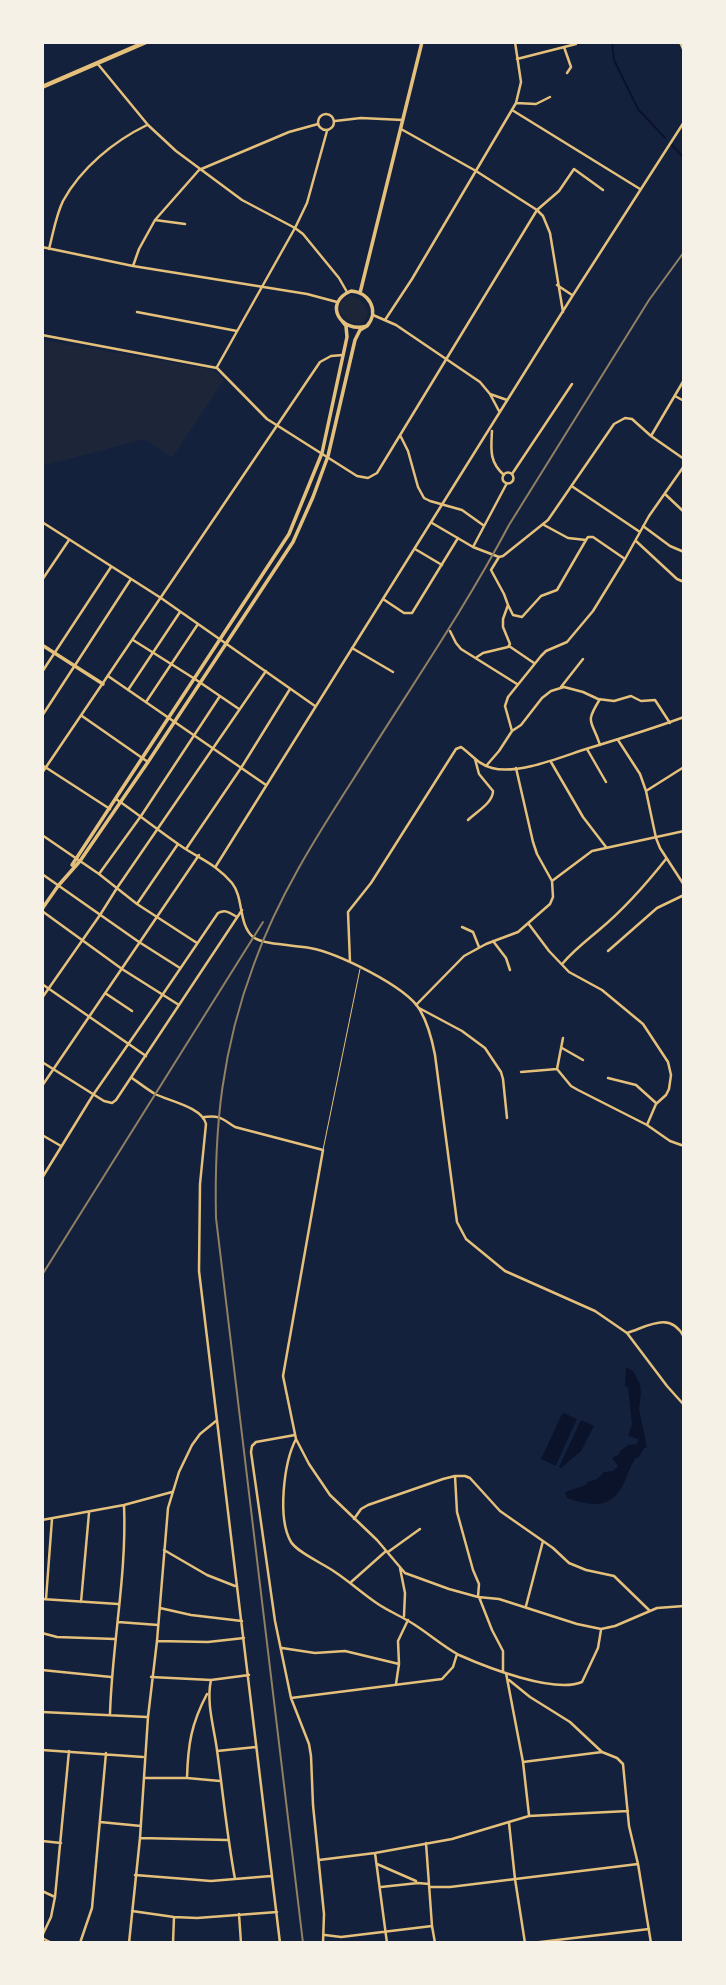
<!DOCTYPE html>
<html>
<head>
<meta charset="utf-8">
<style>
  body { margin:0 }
  #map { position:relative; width:726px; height:1985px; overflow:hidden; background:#14213d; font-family:"Public Sans",sans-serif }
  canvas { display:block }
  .frame { position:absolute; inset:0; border:44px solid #f6f1e7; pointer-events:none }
</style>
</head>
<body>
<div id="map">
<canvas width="726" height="1985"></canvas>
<div class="frame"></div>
</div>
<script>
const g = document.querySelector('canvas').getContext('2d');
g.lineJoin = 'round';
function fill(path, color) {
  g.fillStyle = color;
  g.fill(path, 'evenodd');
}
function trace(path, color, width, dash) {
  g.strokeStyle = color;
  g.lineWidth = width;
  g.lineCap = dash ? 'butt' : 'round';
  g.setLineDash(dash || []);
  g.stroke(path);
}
const green = new Path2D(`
  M 350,295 C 383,305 362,344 340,311 L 340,302 Z
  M 42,340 L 204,368 L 216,372 L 224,380 L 172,458 L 145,439 L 42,466 Z`);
const water = new Path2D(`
  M 626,1367 L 633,1371 L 640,1384 L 641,1394 L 639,1409 L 647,1447 L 644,1448 L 639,1457 L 636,1458 C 630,1466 628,1474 624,1483 C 612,1510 590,1506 567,1498 L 565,1492 L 586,1485 L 587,1482 L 597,1479 L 604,1472 L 613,1471 L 618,1466 L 612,1458 L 620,1454 L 619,1452 L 628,1445 L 637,1444 L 638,1439 L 628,1436 L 632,1424 L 628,1388 L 625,1386 Z
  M 564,1413 L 577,1419 L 556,1465 L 554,1465 L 541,1459 L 562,1414 Z
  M 581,1420 L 594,1426 L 581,1451 L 561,1468 L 559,1467 Z`);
const stream = new Path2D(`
  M 612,42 L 614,60 L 638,109 L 665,138
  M 671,144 L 684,158`);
const service = new Path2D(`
  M 323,1150 L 360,969`);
const minor = new Path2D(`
  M 680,42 L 684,51
  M 564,47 L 571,67 L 567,73
  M 517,59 L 576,44
  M 97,63 L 148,125 L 176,151 L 242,200 L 295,228 L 303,234 L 339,278 L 347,292
  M 516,103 L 536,104 L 550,97
  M 512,110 L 640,189
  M318 122a8 8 0 1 1 16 0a8 8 0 1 1-16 0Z
  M 335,121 L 361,118 L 403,120
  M 401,129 L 476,171 L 537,210 L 543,216 L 550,233 L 563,312
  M 155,220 L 185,224
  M 42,247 L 133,266 L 307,294 L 337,302
  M 49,249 C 53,234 56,215 63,201 C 81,168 114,141 147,125
  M 133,266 L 139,249 L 155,220 L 199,170 L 289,132 L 318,124
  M 557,285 L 572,295
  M 137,312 L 237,331
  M 373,315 L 396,325 L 480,382 L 490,394 L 499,411
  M 385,320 L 412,279 L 516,103 L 521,82 L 515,42
  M 42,335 L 217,368 L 267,419 L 357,476 L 368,478 L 377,473 L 537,210 L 559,191 L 574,169 L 603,190
  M 217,367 L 295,228 L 307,203 L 327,131
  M 490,394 L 507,400
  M 675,396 L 684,401
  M 492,431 C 491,449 489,462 504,475
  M 400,435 L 408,451 L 418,487 L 424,498 L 430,501 L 462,510 L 483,525
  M 651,436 L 684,380
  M502.5 478a5.5 5.5 0 1 1 11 0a5.5 5.5 0 1 1-11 0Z
  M 512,474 L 572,384
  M 573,487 L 640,532
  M 665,494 L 684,512
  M 42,522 L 161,598 L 315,706
  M 432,523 L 473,547 L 499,557 L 503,556 L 548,520 L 614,424 L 625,418 L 632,419 L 651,436 L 684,459
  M 544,525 L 568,538 L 586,540 L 588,537 L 593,537 L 625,559
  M 643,526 L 670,546 L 684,552
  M 636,541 L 677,579 L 684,582
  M 473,547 L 507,483
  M 415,549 L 442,565
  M 42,580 L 69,540
  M 383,599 L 404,613 L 412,613 L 458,538
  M 508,605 L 513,615 L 522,617 L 541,596 L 557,590 L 586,540
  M 450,631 L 456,643 L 461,649 L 517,684
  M 133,640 L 195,679 L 239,709
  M 509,646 L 534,663
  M 352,648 L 393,672
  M 477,657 L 483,653 L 508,647 L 510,644 L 503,627 L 503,619 L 508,605 L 504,594 L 491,570 L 499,557
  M 42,672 L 111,567
  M 108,676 L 266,785
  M 561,687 L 583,659
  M 128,690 L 180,612
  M 146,702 L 198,624
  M 42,716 L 131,579
  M 82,716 L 148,762
  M 512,731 L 505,706 L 508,697 L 541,656 L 546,651 L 567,642 L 593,611 L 625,559 L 649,516 L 684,466
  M 618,740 L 640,774 L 646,791 L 656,838 L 660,848 L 684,885
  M 600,745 C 592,719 584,725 600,699
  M 587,749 L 606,782
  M 551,762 L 583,817 L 606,847
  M 42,765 L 110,809
  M 486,766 L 499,751 L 512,731 L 521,725 L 542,698 L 551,691 L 564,687 L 583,692 L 598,699 L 614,701 L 631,696 L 641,701 L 655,700 L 670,723
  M 516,768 L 533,842 L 537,854 L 552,881
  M 646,791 L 684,767
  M 116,799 C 138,814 159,831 181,846 C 200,859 216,864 232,883 C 244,898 238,924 253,937 C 263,945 296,945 310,948 C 337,953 406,986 420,1010 C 428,1024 432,1039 435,1055 L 457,1222 L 466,1239 L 505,1271 L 595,1311 L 627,1333 L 667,1386 L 684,1405
  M 468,820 C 476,812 493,803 493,791 L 479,774 L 475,759
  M 42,835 L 99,874 L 137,904 L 197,943
  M 186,849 L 241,768 L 290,689
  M 216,866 L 573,295 L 684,122
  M 42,874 L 139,942 L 180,968
  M 99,874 L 141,816 L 220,696
  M 137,904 L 178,844
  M 42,911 L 122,969 L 179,1005
  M 528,923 L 549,951 L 569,972 L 602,990 L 643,1024 L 668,1062 L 671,1075 L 669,1089 L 666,1095 L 656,1104 L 647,1125
  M 462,927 L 473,932 L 479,947
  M 493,941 L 506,958 L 510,970
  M 608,951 L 657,908 L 684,895
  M 350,962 L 348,912 L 371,883 L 456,749 L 461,747 C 471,754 479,765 492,768 C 518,775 561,757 586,749 C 619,739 652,729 684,717
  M 563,963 C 574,950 586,941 599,930 C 623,910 647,883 666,859
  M 42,984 L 146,1056
  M 105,993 L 132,1011
  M 42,998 L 100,915 L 117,888 L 266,671
  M 416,1005 L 464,956 L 486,944 L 518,932 L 550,904 L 553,897 L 552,881 L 592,851 L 684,831
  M 419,1008 L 462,1031 L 485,1048 L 501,1072 L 503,1079 L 507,1118
  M 562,1048 L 583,1060
  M 42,1062 L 104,1101 L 112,1103 L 116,1100 L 242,910
  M 557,1069 L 563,1038
  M 521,1072 L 557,1069 L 571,1086 L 578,1090 L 647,1125 L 670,1141 L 684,1146
  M 132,1078 C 139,1083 147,1089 155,1094 C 169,1101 202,1107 206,1124 L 200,1184 L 199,1271 L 280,1943
  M 608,1078 L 636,1085 L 656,1103
  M 42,1086 L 199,855
  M 204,1117 C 221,1115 222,1119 235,1127 L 323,1150 L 283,1376 L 296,1439 L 309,1464 L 330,1495 L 377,1540 L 405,1573 L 449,1589 L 478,1597 L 499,1599 L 577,1624 L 601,1629 L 615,1626 L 657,1608 L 684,1606
  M 42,1135 L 61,1146
  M 42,1178 L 93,1095 L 163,994 L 218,913 C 226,909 230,913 237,917
  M 627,1333 C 649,1326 670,1311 684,1337
  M 295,1435 L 256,1442 L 252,1446 L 251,1452 L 275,1621 L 291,1698 L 309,1744 L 311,1756 L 313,1805 L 324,1914 L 323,1943
  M 296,1439 C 284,1462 277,1518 291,1542 C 298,1553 324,1564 335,1572 C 350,1582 363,1594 378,1604 C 390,1612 403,1617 415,1625 C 429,1634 444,1647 459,1655 C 486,1667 554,1694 582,1682 L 598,1648 L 601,1630
  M 455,1476 L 457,1512 L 473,1570 L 479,1584 L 478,1597
  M 354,1519 L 361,1509 L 368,1505 L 443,1479 L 455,1476 L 465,1476 L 470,1478 L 500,1511 L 553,1548 L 569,1563 L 586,1570 L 614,1576 L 650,1611
  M 42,1520 L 124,1505 L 172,1492
  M 164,1550 L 207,1575 L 235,1586
  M 388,1552 L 420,1529
  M 400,1568 L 405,1593 L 404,1616
  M 350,1583 L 386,1551
  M 479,1597 L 492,1630 L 503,1651 L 503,1672
  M 42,1599 L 118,1604
  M 46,1599 L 52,1519
  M 81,1602 L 89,1513
  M 526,1606 L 543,1541
  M 160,1608 L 191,1615 L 242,1621
  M 118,1622 L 158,1625
  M 42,1633 L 57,1637 L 115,1639
  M 157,1641 L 208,1642 L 244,1638
  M 282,1648 L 315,1653 L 345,1651 L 399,1664
  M 42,1670 L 111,1677
  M 506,1673 L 523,1762 L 529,1815
  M 151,1677 L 211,1680 L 249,1675
  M 211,1680 C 206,1703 214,1727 217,1750 C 223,1793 227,1836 235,1879
  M 509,1680 L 530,1697 L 570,1722 L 602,1752 L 617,1758 L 623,1764 L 629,1826 L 638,1864 L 651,1943
  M 396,1684 L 399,1664 L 398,1641 L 408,1620
  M 291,1698 L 442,1679 L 453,1667 L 457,1654
  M 42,1712 L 147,1717
  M 110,1714 C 112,1644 127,1575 124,1505
  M 42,1750 L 143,1757
  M 217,1751 L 256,1747
  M 523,1762 L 602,1752
  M 144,1778 L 187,1778 L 220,1781
  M 187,1778 C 188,1745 191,1724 207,1694
  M 100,1822 L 141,1826
  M 509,1823 L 515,1879 L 525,1943
  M 140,1838 L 227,1840
  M 42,1841 L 61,1843
  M 426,1843 L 432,1926 L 435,1943
  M 375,1853 L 387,1943
  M 319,1860 L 375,1853 L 452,1839 L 529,1816 L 628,1811
  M 377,1864 L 416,1881
  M 135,1875 L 211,1881 L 271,1876
  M 381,1887 L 418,1883 L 429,1884
  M 429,1887 L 450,1887 L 638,1864
  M 42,1891 L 55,1897
  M 132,1911 L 174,1917 L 197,1918 L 277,1912
  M 239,1914 L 241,1943
  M 325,1935 L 341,1937 L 432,1926
  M 42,1936 L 51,1917 L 55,1897 L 69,1751
  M 42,1938 L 52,1943
  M 80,1943 L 92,1908 L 106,1753
  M 129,1943 L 140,1838 L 148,1717 L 157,1641 L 168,1508 L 179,1472 L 192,1445 L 200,1434 L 216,1421
  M 173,1943 L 174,1917
  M 532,1943 L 649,1929`);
const tertiary = new Path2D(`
  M 42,773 L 320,362 L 331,356 L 343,355`);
const secondary = new Path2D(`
  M 351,291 C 369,292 380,311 367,326 C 341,334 322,303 351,291 Z
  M 360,293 L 422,42
  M 42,645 L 103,684
  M 72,865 L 289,534 L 322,453 L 347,337 L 346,326 L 342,321
  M 42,909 L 58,886 L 80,861 L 148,762 L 293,542 L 313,497 L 328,456 L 355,340 L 360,330 L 367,326`);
const trunk = new Path2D(`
  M 42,87 L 146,42`);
const rail = new Path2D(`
  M 42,1275 L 263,922
  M 303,1943 L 216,1218 C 214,1127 222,1049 254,964 C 278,897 316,837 354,778 C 406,694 463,612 509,525 L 649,300 L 684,252`);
fill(green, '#1d2539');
fill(water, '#0b132b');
trace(stream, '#0b132b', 2);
trace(service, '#e5c07b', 1);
trace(minor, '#e5c07b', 2.5);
trace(tertiary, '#e5c07b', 2.5);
trace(secondary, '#e5c07b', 3.5);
trace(trunk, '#e5c07b', 4.5);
trace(rail, '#918062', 2);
</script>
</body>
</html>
